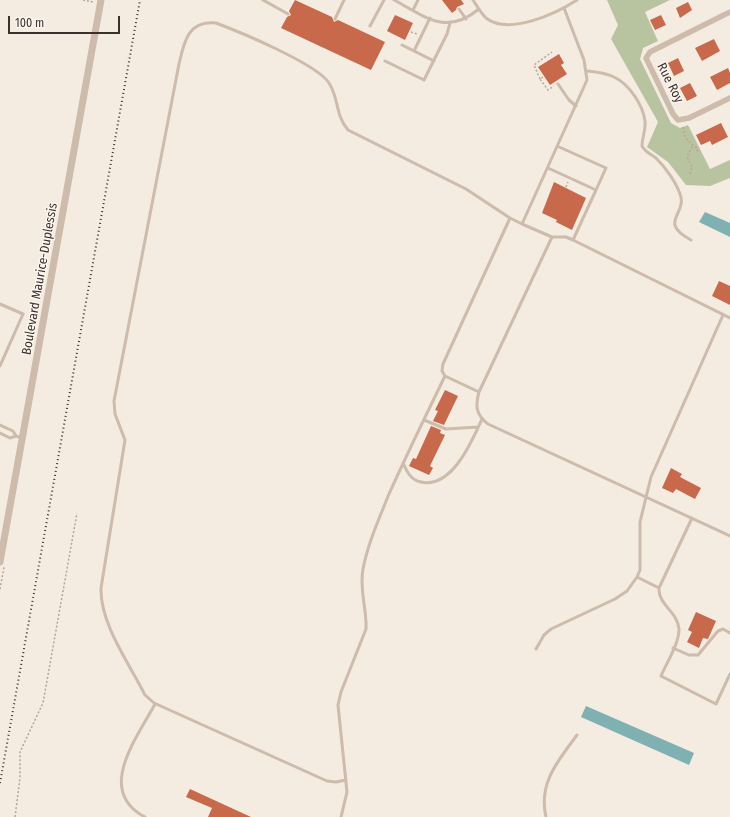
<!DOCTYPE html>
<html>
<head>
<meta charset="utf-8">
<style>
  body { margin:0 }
  #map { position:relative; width:730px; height:817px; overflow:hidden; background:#f4ebe1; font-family:"Fira Sans Condensed",sans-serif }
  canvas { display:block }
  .scale { position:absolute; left:8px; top:16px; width:112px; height:18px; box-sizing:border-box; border:2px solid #3b302b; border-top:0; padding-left:5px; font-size:12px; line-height:14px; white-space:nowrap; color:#3b302b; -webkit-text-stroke:3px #fbf5ee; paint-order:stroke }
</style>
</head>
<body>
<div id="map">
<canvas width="730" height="817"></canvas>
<div class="scale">100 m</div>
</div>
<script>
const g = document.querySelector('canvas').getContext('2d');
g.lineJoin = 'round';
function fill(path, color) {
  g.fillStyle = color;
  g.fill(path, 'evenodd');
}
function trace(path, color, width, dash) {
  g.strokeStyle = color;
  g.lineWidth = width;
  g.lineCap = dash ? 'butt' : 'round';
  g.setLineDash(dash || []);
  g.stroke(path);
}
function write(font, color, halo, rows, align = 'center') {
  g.font = font + ' "Fira Sans Condensed",sans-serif';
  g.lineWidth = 3;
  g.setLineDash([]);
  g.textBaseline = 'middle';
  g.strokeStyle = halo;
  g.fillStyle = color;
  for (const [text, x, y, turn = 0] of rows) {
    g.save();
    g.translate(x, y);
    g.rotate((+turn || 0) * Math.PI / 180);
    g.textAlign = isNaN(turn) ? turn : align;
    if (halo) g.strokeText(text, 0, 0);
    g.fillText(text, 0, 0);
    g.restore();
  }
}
const green = new Path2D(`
  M 607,0 L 670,0 L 645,12 L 658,41 L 643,48 L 640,59 L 671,123 L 680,128 L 688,125 L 710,169 L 730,160 L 730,178 L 710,186 L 686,185 L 668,162 L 647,147 L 658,122 L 611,39 L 618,25 Z`);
const water = new Path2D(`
  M 705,212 L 730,223 L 730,237 L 699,222 Z
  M 586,706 L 694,753 L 689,765 L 581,717 Z`);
const building = new Path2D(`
  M 295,0 L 332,17 L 334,22 L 338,20 L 385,42 L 371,70 L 281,28 L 287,17 L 291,15 L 289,11 Z
  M 442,0 L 461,0 L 464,4 L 457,7 L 456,10 L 452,13 Z
  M 688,2 L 692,10 L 680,18 L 676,8 Z
  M 395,15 L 413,23 L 405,40 L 387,31 Z
  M 661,15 L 666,25 L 655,30 L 650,20 Z
  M 714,39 L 720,51 L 702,61 L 695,48 Z
  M 559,54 L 564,63 L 561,65 L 567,74 L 550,85 L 538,67 Z
  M 678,58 L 684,71 L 674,76 L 668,63 Z
  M 728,68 L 730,73 L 730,83 L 717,90 L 710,77 Z
  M 690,83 L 697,96 L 687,101 L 680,88 Z
  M 721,123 L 728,137 L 712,145 L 710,141 L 701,145 L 696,135 Z
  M 554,182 L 586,198 L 572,230 L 556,222 L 557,220 L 542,213 Z
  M 719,281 L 730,286 L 730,305 L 712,296 Z
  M 445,390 L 458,396 L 444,425 L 433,421 L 438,411 L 435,410 Z
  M 431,426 L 441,430 L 440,433 L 445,435 L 430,466 L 433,468 L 429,475 L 409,466 L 413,458 L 416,459 Z
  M 671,468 L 682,474 L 680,477 L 701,488 L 695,499 L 676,489 L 673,493 L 662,488 Z
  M 696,612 L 716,621 L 708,639 L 703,638 L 699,648 L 687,642 L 692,632 L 688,630 Z
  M 190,789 L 251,817 L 208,817 L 212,808 L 186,797 Z`);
const path = new Path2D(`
  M 83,0 L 93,2
  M 411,32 L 417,34
  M 543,77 L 540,79 L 548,90 L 554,86
  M 540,79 L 534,65 L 552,52
  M 683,127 C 684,138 688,142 697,148 L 698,153
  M 690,174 L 692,167 L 687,157 L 693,145
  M 566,187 L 568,182
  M 0,589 L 4,567
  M 15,817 L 20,778 L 20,752 L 43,703 L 77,513`);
const service = new Path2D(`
  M 263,0 L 288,14
  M 394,0 C 426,17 446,36 479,9
  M 473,0 C 477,6 481,13 486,18 C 509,36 557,13 577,0
  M 564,8 L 584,60 L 587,80 L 522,224 L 552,237 L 566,237 L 573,240 L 730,318
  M 459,9 L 466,19
  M 413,10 L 418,0
  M 430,18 L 414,51 L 434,61
  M 335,19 L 344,0
  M 370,26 L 384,0
  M 402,45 L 414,51
  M 385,61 L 424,80 L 447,34 L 450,23
  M 587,71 C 596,72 606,73 614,77 C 629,84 643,105 645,121 C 646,130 642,138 642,146 C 645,152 651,154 656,158 C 665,167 676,182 680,194 C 688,214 657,222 691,240
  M 558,84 L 569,100 L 576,106
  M 557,146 L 606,168 L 596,190
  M 548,168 L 596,190 L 573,240
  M 0,304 L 23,314 L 0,366
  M 445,376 L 442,371 L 443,364 L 510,218
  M 479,392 C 475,406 476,415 488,424 L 730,536
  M 424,420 L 446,429 L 478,427
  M 0,425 L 13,431 L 16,436 L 22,438
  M 0,433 L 10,438 L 16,436
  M 403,463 C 407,472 411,480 421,482 C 452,489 472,441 482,419
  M 692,518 L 659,588 C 658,605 678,612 679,629 C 679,644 667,662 661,676 L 716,704 L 730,674
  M 637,577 L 659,588
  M 673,648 L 689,655 L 698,655 L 718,631 L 723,629 L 730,633
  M 536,649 L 544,635 L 551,629 L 615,599 L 627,591 L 637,577 L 640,570 L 640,522 L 651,477 L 723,315
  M 346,780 L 336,782 L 327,781 L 154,703 L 145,695 C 129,663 100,624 101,588 L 125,440 L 115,414 L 114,401 L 179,64 C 184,42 188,20 216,23 C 240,32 317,64 329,83 C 339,98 335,115 348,130 L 466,189 L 510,218 L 522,224
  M 145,817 C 95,791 137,738 155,704
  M 341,817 L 347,792 L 338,705 L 341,692 L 366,629 C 367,609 359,589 363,569 C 368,543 379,519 389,494 C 407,454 426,415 445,376 L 479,392 L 552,237
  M 546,817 C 538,783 558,761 577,735`);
const minor = new Path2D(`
  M 730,12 L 650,52 L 646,58 L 673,114 L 678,120 L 689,118 L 730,98`);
const tertiary = new Path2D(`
  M 0,562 L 101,0`);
const rail = new Path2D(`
  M 0,783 L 140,0`);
const streetNames = [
  ["Rue Roy",670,83,63],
  ["Boulevard Maurice-Duplessis",40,279,-80]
];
fill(green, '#b8c4a0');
fill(water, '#7fb0b2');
fill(building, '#c8694b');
trace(path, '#b9a596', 1.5, [2, 2]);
trace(service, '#cdbbac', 3);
trace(minor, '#cdbbac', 5.5);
trace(tertiary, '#cdbbac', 7);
trace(rail, '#3b302b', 2, [1, 3]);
write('13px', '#3b302b', '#fbf5ee', streetNames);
</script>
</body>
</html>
